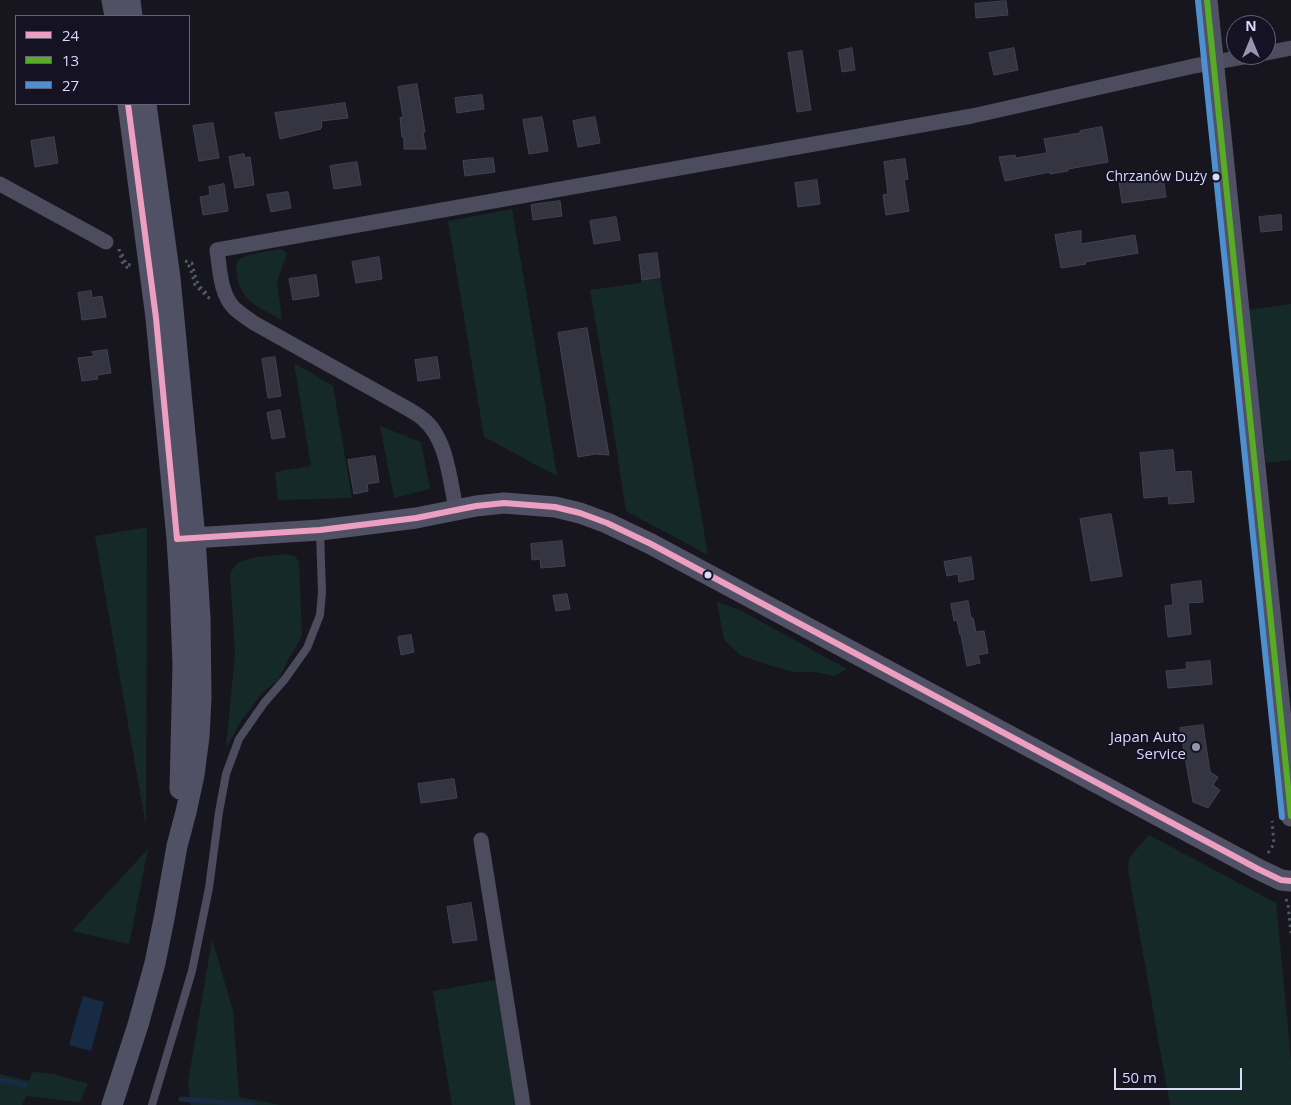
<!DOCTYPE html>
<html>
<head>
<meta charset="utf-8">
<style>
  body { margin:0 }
  #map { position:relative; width:1291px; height:1105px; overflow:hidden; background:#17161f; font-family:"Open Sans",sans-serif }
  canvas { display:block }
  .legend { position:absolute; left:15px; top:15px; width:175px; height:90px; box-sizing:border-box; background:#141223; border:1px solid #646279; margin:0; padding:6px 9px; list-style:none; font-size:15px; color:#dbd9fa }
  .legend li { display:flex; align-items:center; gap:10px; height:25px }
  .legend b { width:25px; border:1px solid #646279 }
  .north { position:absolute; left:1226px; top:15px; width:50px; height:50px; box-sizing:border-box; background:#141223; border:1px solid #646279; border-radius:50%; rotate:0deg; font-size:14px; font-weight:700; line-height:20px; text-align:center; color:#dbd9fa }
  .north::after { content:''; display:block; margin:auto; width:18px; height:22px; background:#9695ad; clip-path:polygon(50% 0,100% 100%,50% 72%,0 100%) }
  .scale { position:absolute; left:1114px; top:1068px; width:128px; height:22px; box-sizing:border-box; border:2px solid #dbd9fa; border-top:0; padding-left:6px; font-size:15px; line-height:18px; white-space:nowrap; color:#dbd9fa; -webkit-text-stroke:4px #141223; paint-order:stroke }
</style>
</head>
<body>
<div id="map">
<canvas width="1291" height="1105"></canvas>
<ul class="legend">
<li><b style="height:6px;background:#ec9fc1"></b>24</li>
<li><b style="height:6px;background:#58ab25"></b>13</li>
<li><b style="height:6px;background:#4d8fcf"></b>27</li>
</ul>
<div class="north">N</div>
<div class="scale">50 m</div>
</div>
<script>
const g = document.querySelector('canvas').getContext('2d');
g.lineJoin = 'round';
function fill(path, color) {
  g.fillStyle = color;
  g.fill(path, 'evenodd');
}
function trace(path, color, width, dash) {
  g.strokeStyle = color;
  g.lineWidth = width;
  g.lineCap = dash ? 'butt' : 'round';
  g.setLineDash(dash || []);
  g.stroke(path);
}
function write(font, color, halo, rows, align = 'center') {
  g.font = font + ' "Open Sans",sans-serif';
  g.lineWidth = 4;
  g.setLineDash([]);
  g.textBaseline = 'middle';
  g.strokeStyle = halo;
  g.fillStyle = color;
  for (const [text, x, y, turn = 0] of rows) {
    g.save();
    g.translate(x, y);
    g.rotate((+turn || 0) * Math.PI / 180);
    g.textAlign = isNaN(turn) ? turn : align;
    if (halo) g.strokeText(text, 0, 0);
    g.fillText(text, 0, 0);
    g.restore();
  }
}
const green = new Path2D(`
  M 512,209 L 557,476 L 484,437 L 448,221 Z
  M 279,249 L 284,250 L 287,254 L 277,281 L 282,320 C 272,314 258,308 250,301 C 240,292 233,273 238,260 L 249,255 Z
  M 660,277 L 708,555 L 626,511 L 609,401 L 590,290 L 640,283 L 642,280 Z
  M 1291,304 L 1291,460 L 1266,463 L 1248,310 Z
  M 294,363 L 333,386 L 352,498 L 278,500 L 275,472 L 311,466 Z
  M 380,426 L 421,442 L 430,489 L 394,498 Z
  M 147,527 L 146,826 L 95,536 Z
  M 284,554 L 295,556 L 299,562 L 302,636 L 288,660 L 279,679 L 262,693 L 241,721 L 226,748 L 235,653 L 230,575 C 236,554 266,557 284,554 Z
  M 717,602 L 740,610 L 847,669 L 835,676 L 814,672 L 793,672 L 768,665 L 740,655 L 724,640 Z
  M 1149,835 L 1276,903 L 1291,1059 L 1291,1105 L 1170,1105 L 1128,870 L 1129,858 Z
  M 148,849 L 129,944 L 72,931 Z
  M 212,939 L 233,1011 L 239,1097 L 281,1105 L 191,1105 L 188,1082 Z
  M 500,979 L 520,1105 L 452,1105 L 433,991 Z
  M 32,1072 L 54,1074 L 88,1084 L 80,1102 L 26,1096 L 22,1105 L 0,1105 L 0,1074 L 29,1081 Z`);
const water = new Path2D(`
  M 83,996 L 104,1002 L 91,1051 L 69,1045 Z`);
const stream = new Path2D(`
  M 0,1080 L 26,1085
  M 181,1099 L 253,1105`);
const building = new Path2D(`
  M 1006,1 L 1008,15 L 976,18 L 975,4 Z
  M 852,48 L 855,70 L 842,72 L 839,51 Z
  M 1014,48 L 1018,70 L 994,75 L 989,53 Z
  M 802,51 L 811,110 L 797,112 L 788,53 Z
  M 417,84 L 425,132 L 423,133 L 426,149 L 404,149 L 404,137 L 402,137 L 400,118 L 403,117 L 398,87 Z
  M 482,95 L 484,109 L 457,113 L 455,98 Z
  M 345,103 L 348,118 L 321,121 L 322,127 L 320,128 L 321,129 L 280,139 L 275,113 Z
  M 542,117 L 548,151 L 529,154 L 523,120 Z
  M 595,117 L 600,143 L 578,147 L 573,121 Z
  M 213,123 L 219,158 L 199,161 L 193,126 Z
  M 1102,127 L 1108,162 L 1068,169 L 1068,171 L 1050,174 L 1050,172 L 1005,181 L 999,157 L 1015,155 L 1016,158 L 1047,153 L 1044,139 L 1080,133 L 1080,131 Z
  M 54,137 L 58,163 L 35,167 L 31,141 Z
  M 244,154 L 245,158 L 250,157 L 254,185 L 235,188 L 229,157 Z
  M 493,158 L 495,172 L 465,176 L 463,161 Z
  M 905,159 L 908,179 L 904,180 L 909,211 L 886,215 L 883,195 L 888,194 L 884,162 Z
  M 357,162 L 361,185 L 334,189 L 330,166 Z
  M 1163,177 L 1166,197 L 1122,203 L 1119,182 Z
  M 817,180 L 820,204 L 798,207 L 795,183 Z
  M 224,184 L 228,211 L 203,215 L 200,197 L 210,195 L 209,187 Z
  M 288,192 L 291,208 L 271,212 L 267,195 Z
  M 560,201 L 562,216 L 533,220 L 531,205 Z
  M 1281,215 L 1282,230 L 1261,232 L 1259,217 Z
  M 616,217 L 620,240 L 594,244 L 590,221 Z
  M 1081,231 L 1081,244 L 1135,235 L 1138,253 L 1085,262 L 1086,264 L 1061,268 L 1055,235 Z
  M 657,253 L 660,277 L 642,280 L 639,255 Z
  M 379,257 L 382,279 L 356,283 L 352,262 Z
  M 316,275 L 319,296 L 293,300 L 289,279 Z
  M 91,291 L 92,298 L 102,296 L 106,317 L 82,320 L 78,293 Z
  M 587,328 L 609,455 L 596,454 L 578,457 L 558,333 Z
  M 107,350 L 111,373 L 97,375 L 98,379 L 82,381 L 78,358 L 94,356 L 92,352 Z
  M 275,357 L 281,396 L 268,398 L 262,359 Z
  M 437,357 L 440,378 L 418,381 L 415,360 Z
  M 280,410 L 285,437 L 272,439 L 267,413 Z
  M 1173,450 L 1175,472 L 1191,471 L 1194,502 L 1169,504 L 1168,496 L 1144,498 L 1140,453 Z
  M 375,456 L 379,482 L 367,484 L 368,491 L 354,494 L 348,460 Z
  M 1111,514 L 1122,576 L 1091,581 L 1080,519 Z
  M 562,541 L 565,566 L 541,568 L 540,559 L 532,560 L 531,544 Z
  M 971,557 L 974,579 L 959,582 L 958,574 L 947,576 L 944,562 Z
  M 1201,581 L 1203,602 L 1188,603 L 1191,634 L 1168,637 L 1165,606 L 1173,605 L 1171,585 Z
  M 567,594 L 570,609 L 556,611 L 553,596 Z
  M 968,601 L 971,618 L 973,618 L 976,632 L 984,631 L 988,653 L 978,655 L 980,663 L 967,666 L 961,635 L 960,635 L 957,620 L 954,621 L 951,604 Z
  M 411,635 L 414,652 L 401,655 L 398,637 Z
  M 1210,661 L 1212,684 L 1168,688 L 1166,671 L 1187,669 L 1186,663 Z
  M 1203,725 L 1210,772 L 1218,777 L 1213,785 L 1220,790 L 1208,808 L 1193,802 L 1180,728 Z
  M 454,779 L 457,798 L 421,803 L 418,784 Z
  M 471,903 L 477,940 L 453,943 L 447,907 Z`);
const path = new Path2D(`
  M 119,249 L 122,262 L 126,267 L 132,268
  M 122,254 L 126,264 L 131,265
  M 185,261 L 192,263 C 196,277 195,285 208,294
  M 188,265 L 190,267 L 195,285 L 211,300
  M 1268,853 L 1274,844 L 1272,821
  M 1286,899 L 1288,904 L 1291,933`);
const lane = new Path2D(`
  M 152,1105 L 192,971 L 209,888 L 219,812 L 226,774 L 239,739 L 264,703 L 285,679 L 307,648 L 320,615 L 322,592 L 320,531`);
const street = new Path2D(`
  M 1266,53 L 1291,48
  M 0,184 L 106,242
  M 456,509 C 450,481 447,438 423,419 C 419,415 414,413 410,410 L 254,323 C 248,319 241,314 235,309 C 220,295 220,269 217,250 L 972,116 L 1194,66 L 1254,55
  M 481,840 L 523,1105`);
const secondary = new Path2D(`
  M 112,0 L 115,16
  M 130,0 L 132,16
  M 1207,0 L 1291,816
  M 128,104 L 156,318 L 177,539 L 180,586 L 183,665 L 180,789
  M 177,539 L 320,530 L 353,526 L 416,518 L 476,506 L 504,503 L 555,507 L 580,513 L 607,523 L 651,544 L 1258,869 L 1281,880 L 1291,881
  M 112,1105 L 138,1025 L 155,963 L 164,919 L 177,846 L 186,812 L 194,775 L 199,737 L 201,698 L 200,618 L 195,538 L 170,278 L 146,104`);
const bus1 = new Path2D(`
  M 128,104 L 156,318 L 177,539
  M 177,539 L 320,530 L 416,518 L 476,506 L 504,503 L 555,507 L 580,513 L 607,523 L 651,544 L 1258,869 L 1281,880 L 1291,881`);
const bus2 = new Path2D(`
  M 1207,0 L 1291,816`);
const bus3 = new Path2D(`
  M 1198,1 L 1282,817`);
const markers = [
  [1216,177,4.5,"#dbd9fa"],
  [708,575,4.5,"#dbd9fa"],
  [1196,747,5,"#9695ad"]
];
const busNames = [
  ["Chrzanów Duży",1207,177]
];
const poiNames = [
  ["Japan Auto",1186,738],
  ["Service",1186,755]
];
fill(green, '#162929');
fill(water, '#172b44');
trace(stream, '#172b44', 5);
fill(building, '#353441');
trace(building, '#434252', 1);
trace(path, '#4e5b65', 3, [2.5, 4]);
trace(lane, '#4d4c5e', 8);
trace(street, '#4d4c5e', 15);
trace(secondary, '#505164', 21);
trace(bus1, '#ec9fc1', 6);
trace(bus2, '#58ab25', 6);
trace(bus3, '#4d8fcf', 6);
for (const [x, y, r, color] of markers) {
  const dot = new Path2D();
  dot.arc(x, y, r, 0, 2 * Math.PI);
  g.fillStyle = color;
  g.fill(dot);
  trace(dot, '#141223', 2);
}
write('14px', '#dbd9fa', '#141223', busNames, 'right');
write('15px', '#dbd9fa', '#141223', poiNames, 'right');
</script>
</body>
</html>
